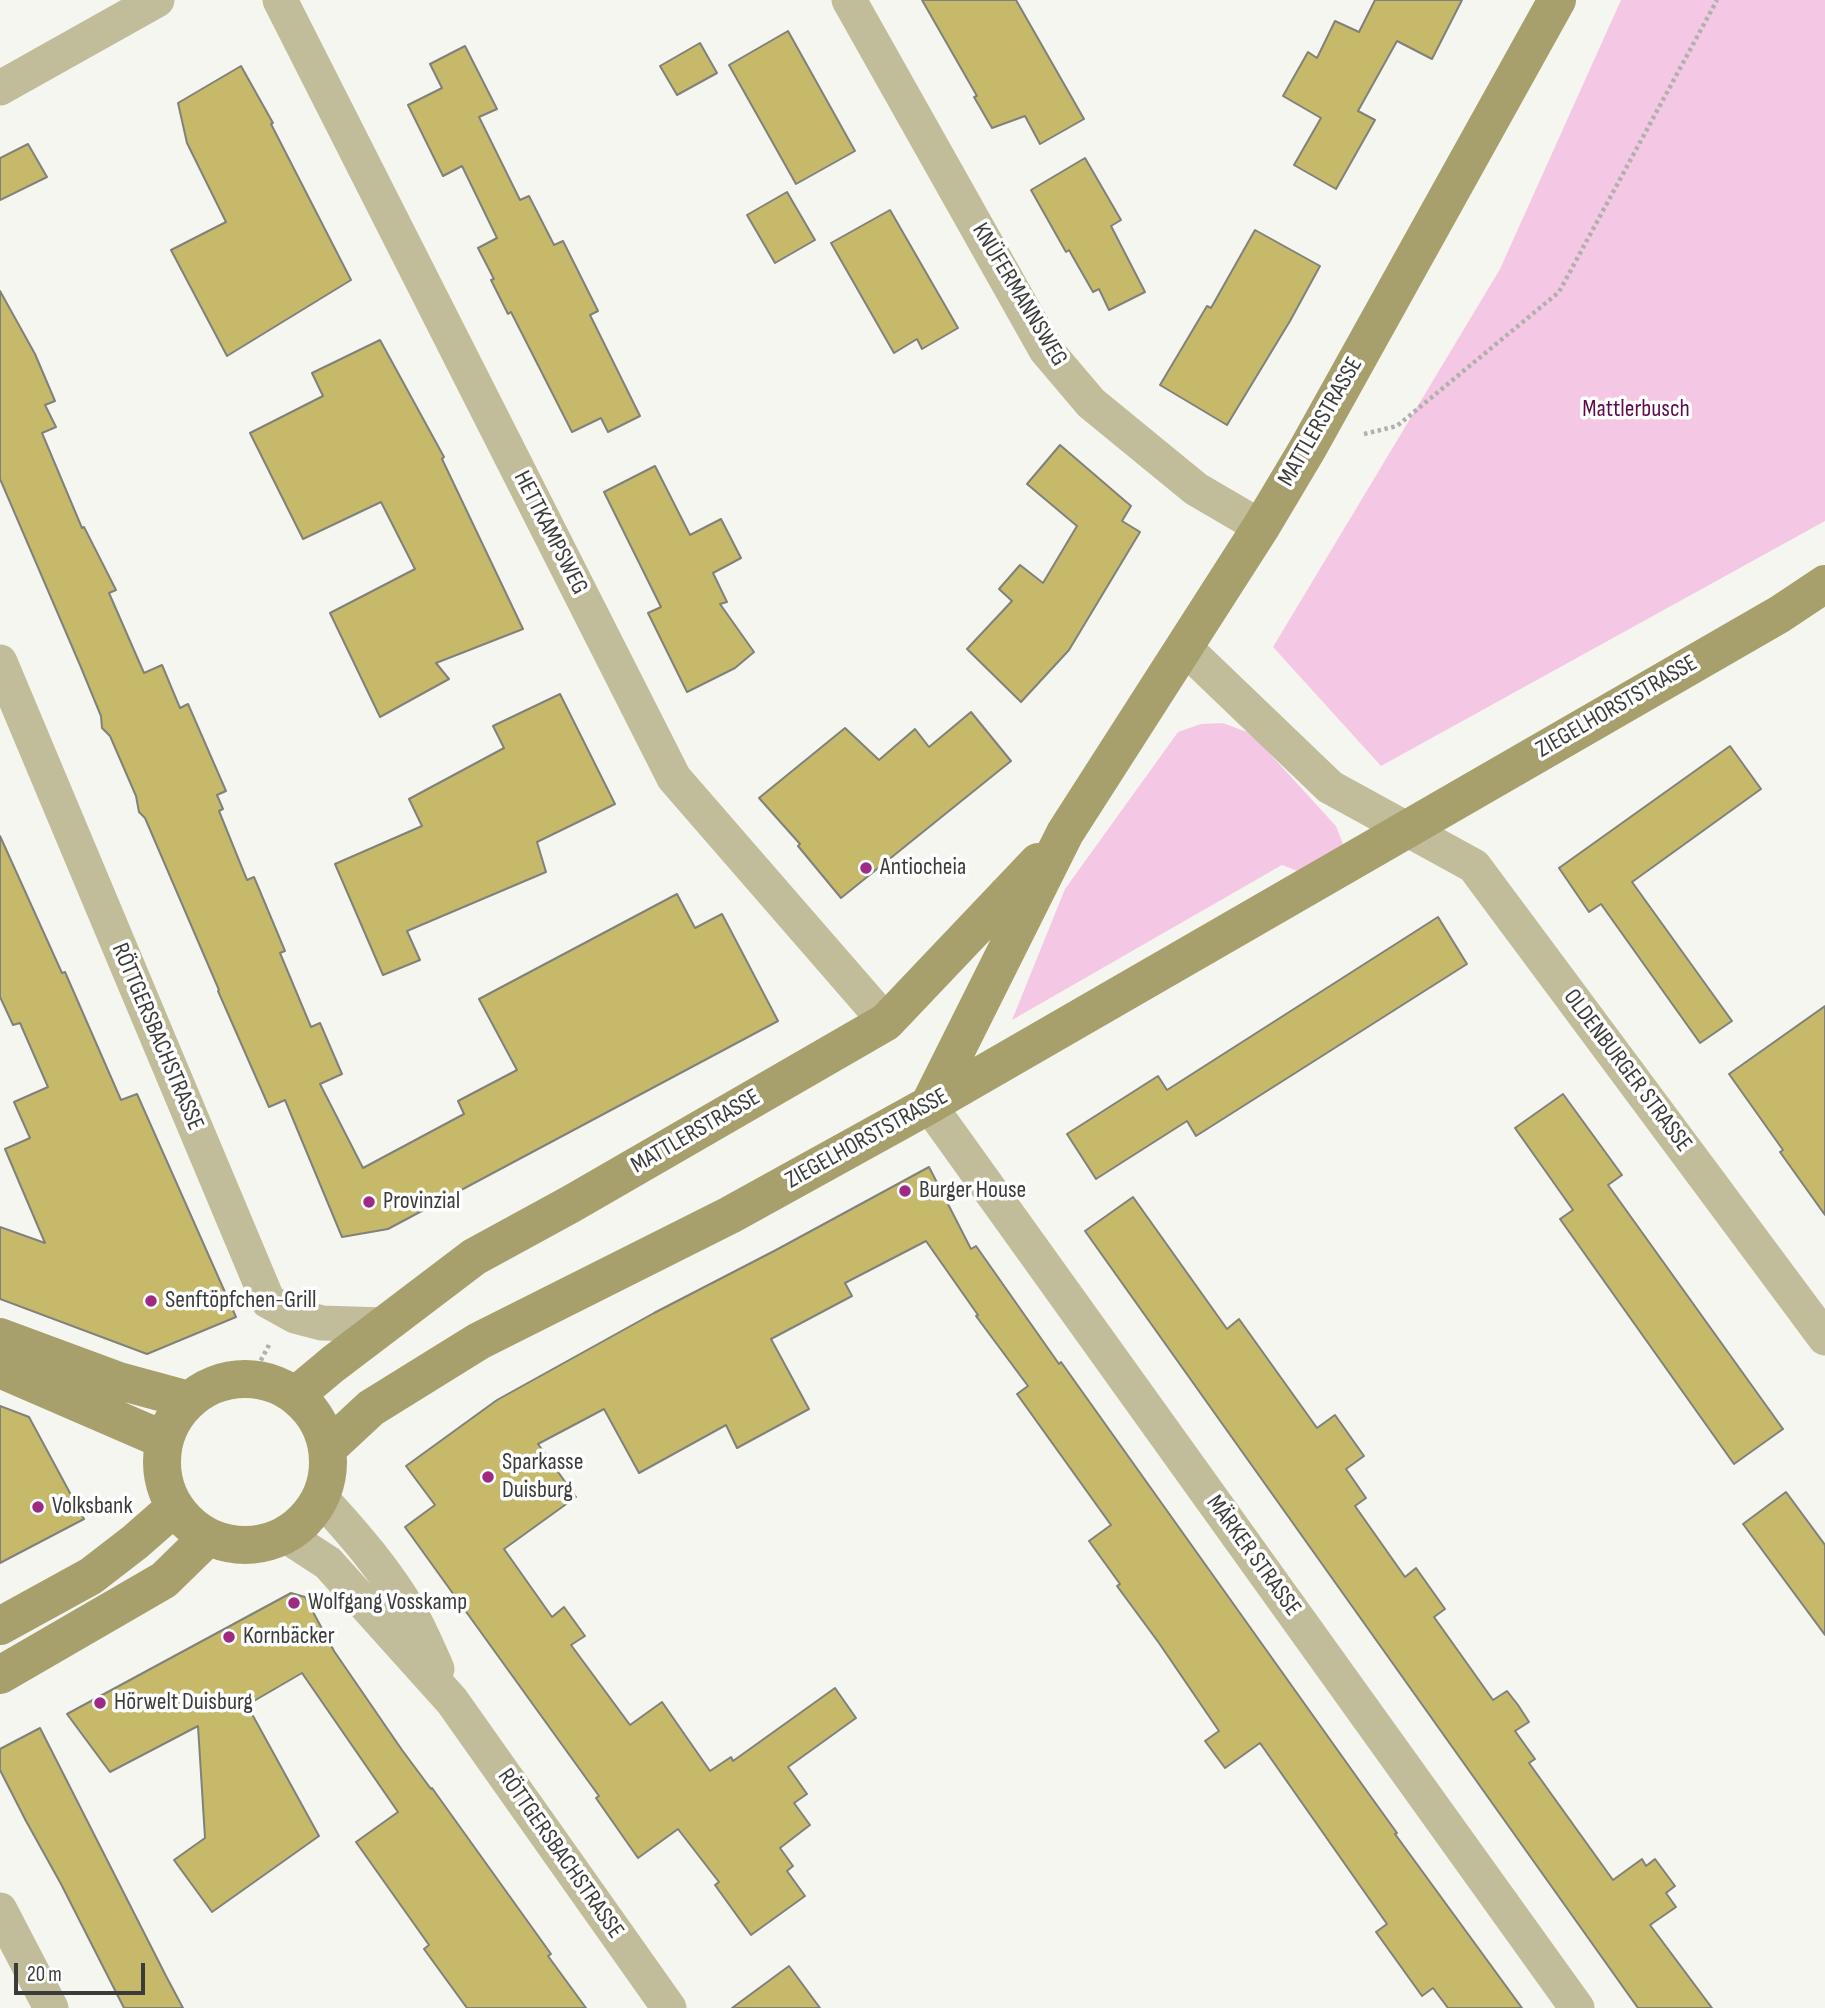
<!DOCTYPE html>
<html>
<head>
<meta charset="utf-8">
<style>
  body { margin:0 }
  #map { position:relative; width:1825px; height:2008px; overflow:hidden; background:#f6f6f1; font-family:"Sofia Sans Condensed",sans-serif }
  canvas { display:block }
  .scale { position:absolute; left:14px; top:1963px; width:131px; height:32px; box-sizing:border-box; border:4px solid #3b3b39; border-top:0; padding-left:9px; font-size:21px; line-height:24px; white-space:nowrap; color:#3b3b39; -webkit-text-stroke:5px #fff; paint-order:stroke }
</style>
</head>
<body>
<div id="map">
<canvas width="1825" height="2008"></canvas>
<div class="scale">20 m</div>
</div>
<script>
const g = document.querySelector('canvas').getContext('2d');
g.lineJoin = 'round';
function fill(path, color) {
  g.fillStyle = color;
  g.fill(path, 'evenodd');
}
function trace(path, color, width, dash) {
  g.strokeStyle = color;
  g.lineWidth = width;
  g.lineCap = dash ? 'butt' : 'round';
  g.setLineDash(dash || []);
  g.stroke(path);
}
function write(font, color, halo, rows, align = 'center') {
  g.font = font + ' "Sofia Sans Condensed",sans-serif';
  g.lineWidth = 7;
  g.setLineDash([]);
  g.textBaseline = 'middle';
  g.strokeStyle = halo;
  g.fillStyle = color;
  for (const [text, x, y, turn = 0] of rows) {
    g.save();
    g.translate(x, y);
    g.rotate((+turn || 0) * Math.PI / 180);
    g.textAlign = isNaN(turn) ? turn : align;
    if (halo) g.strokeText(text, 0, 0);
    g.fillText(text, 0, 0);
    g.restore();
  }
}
const green = new Path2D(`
  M 1621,0 L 1825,0 L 1825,521 L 1381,766 L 1273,647 L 1500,269 Z
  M 1223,723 L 1247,732 L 1261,744 L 1336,826 L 1343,844 L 1313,877 L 1282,865 L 1012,1020 L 1065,889 L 1178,732 L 1201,724 Z`);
const building = new Path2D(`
  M 922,0 L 1016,0 L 1084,119 L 1040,144 L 1025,116 L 992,128 L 974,97 L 977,96 Z
  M 1375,0 L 1462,0 L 1432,59 L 1397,41 L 1358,111 L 1375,120 L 1336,189 L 1294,165 L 1321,118 L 1283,96 L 1308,52 L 1317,58 L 1335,21 L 1359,32 Z
  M 788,31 L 855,151 L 796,184 L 729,65 Z
  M 700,43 L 717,73 L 677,95 L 660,66 Z
  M 465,46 L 497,109 L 479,117 L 520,200 L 529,196 L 554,245 L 563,241 L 598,311 L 590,315 L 640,416 L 608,432 L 601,418 L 572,432 L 511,312 L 508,314 L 491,280 L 494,279 L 478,248 L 497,238 L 462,166 L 443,176 L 408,105 L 442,88 L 430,64 Z
  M 241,66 L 273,123 L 271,124 L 351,280 L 227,356 L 171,250 L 226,222 L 187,143 L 178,103 Z
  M 28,144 L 47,177 L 0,200 L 0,158 Z
  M 1085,158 L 1121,220 L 1111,226 L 1145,292 L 1109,310 L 1099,289 L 1093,292 L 1069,250 L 1066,252 L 1031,190 Z
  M 787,192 L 815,240 L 775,263 L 747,215 Z
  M 890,210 L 958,328 L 922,349 L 917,339 L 894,353 L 831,243 Z
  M 1255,230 L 1320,266 L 1290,321 L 1227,425 L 1160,385 L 1207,306 L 1211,308 Z
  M 0,291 L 35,354 L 55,401 L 45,405 L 56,427 L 42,433 L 82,528 L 84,527 L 116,590 L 109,593 L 144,673 L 162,665 L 180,708 L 188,704 L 226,791 L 217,795 L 223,809 L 219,811 L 247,880 L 254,877 L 285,951 L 280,953 L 311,1027 L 320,1023 L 342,1074 L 320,1084 L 363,1168 L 464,1114 L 458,1101 L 517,1070 L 479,999 L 677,894 L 695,928 L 722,914 L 778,1021 L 388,1229 L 342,1237 L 285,1100 L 269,1107 L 218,991 L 219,990 L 145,818 L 139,812 L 136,796 L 110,736 L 102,728 L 101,716 L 80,665 L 0,479 Z
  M 380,340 L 444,457 L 442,459 L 523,629 L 436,663 L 449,679 L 380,717 L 330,613 L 415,569 L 381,502 L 303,539 L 250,433 L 323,396 L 312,373 Z
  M 1060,445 L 1131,506 L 1122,521 L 1140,532 L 1069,650 L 1021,702 L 967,649 L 1012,601 L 999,589 L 1020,565 L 1043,583 L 1077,526 L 1027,484 Z
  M 655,466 L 690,535 L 721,519 L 741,558 L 713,573 L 727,602 L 720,604 L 754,652 L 735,668 L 687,692 L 648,613 L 661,607 L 604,492 Z
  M 560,694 L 615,804 L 537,842 L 546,872 L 407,931 L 420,960 L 383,975 L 335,864 L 422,826 L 409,799 L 504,748 L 493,726 Z
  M 971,712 L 1011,761 L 841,898 L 798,846 L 800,844 L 759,798 L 845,728 L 879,760 L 915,729 L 929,747 Z
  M 1730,746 L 1761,789 L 1632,882 L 1732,1021 L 1700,1043 L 1601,904 L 1589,912 L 1559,868 Z
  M 0,836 L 62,973 L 65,972 L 121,1100 L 137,1094 L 236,1317 L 147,1354 L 0,1299 L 0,1227 L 45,1243 L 5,1149 L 30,1138 L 14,1102 L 48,1087 L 20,1023 L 13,1025 L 0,997 Z
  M 1438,917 L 1467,964 L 1196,1136 L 1187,1121 L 1096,1179 L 1067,1134 L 1158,1076 L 1167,1090 Z
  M 1825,1006 L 1825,1215 L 1780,1152 L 1783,1150 L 1729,1074 Z
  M 1563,1094 L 1622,1175 L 1608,1185 L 1783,1429 L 1734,1464 L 1560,1219 L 1573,1210 L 1515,1128 Z
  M 929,1167 L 971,1249 L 976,1246 L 1059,1364 L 1061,1362 L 1366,1790 L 1397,1833 L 1395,1834 L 1522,2008 L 1448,2008 L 1433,1988 L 1422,1996 L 1376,1932 L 1387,1924 L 1260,1743 L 1225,1768 L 1205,1741 L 1219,1731 L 1159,1643 L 1117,1586 L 1120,1584 L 1089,1541 L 1111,1525 L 1017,1394 L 1028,1386 L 976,1316 L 978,1315 L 926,1241 L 845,1283 L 852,1296 L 771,1339 L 809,1409 L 737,1448 L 726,1425 L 639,1473 L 604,1409 L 538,1444 L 576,1497 L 504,1549 L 552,1617 L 564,1607 L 585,1636 L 571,1645 L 630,1725 L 662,1702 L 710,1771 L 731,1757 L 733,1761 L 835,1688 L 856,1718 L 788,1767 L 807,1794 L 794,1803 L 810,1825 L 780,1848 L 793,1866 L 787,1871 L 805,1896 L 751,1935 L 715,1885 L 719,1882 L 678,1829 L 638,1858 L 596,1798 L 599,1796 L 405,1527 L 435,1505 L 406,1466 L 497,1400 L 654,1313 L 776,1250 Z
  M 1133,1197 L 1227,1329 L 1239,1319 L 1317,1428 L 1335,1415 L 1364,1456 L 1346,1469 L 1366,1498 L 1355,1506 L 1405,1577 L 1416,1568 L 1445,1609 L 1434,1617 L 1493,1700 L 1507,1691 L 1518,1705 L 1529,1722 L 1515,1731 L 1535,1759 L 1529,1763 L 1613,1880 L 1642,1859 L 1646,1866 L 1655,1859 L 1675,1886 L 1666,1893 L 1676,1907 L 1650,1925 L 1712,2008 L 1638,2008 L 1569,1911 L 1085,1231 Z
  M 0,1406 L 29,1417 L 84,1519 L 0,1563 Z
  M 1786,1492 L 1825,1545 L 1825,1635 L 1743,1524 Z
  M 291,1593 L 305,1597 L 334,1651 L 402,1750 L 431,1789 L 432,1788 L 551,1954 L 548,1956 L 586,2008 L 467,2008 L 424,1949 L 429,1945 L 356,1842 L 398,1812 L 302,1673 L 247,1705 L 319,1836 L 212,1912 L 174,1860 L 205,1838 L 198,1726 L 110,1772 L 67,1714 Z
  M 40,1728 L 166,1976 L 183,2008 L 124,2008 L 61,1884 L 26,1821 L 0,1770 L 0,1749 Z
  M 789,1966 L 820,2008 L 732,2008 Z`);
const path = new Path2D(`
  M 1364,434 L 1397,426 L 1559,292 L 1717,0
  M 251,1379 L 269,1345`);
const street = new Path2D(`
  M 280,0 L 674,778 L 886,1022
  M 849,0 L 1046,350 L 1091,403 L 1196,489 L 1261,527
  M 0,88 L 157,0
  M 1184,647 L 1330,787 L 1474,866 L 1825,1338
  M 0,662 L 268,1301 L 295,1316 L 322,1323 L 384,1325
  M 929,1105 L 1577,2008
  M 321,1498 C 354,1534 387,1572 411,1614 C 421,1632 429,1651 437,1669
  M 285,1535 L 328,1563 L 452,1701 L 669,2008
  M 0,1910 L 51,2008`);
const secondary = new Path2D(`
  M 929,1105 L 1065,833 L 1261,527 L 1308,448 L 1557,0
  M 0,1337 L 119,1381 L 189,1400
  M 0,1369 L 164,1440
  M162 1462a83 83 0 1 1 166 0a83 83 0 1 1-166 0Z
  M 296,1395 L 333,1364 L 474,1257 L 571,1204 L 886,1022 L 1038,862
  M 328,1448 L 371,1408 L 479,1341 L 730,1215 L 929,1105 L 1780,614 L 1825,584
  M 0,1626 L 91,1576 L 135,1542 L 175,1507
  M 0,1675 L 164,1580 L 208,1537`);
const markers = [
  [866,868,7,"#9f2a84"],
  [905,1191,7,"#9f2a84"],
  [369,1202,7,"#9f2a84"],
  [151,1301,7,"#9f2a84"],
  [488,1477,7,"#9f2a84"],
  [38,1507,7,"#9f2a84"],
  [294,1603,7,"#9f2a84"],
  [229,1637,7,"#9f2a84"],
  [100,1703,7,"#9f2a84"]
];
const streetNames = [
  ["KNÜFERMANNSWEG",1019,295,59],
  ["MATTLERSTRASSE",1321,422,-60],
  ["HETTKAMPSWEG",550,533,63],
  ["ZIEGELHORSTSTRASSE",1617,707,-30],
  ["RÖTTGERSBACHSTRASSE",157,1037,67],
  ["OLDENBURGER STRASSE",1627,1071,53],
  ["MATTLERSTRASSE",696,1132,-30],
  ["ZIEGELHORSTSTRASSE",867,1139,-29],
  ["MÄRKER STRASSE",1253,1556,54],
  ["RÖTTGERSBACHSTRASSE",560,1854,55]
];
const parkNames = [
  ["Mattlerbusch",1636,410]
];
const poiNames = [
  ["Antiocheia",880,868],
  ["Burger House",919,1191],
  ["Provinzial",383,1202],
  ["Senftöpfchen-Grill",165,1301],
  ["Sparkasse",502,1463],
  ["Duisburg",502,1491],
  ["Volksbank",52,1507],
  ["Wolfgang Vosskamp",308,1603],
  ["Kornbäcker",243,1637],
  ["Hörwelt Duisburg",114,1703]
];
fill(green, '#f4c8e5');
fill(building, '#c6b969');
trace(building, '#81817c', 2);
trace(path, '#b0b0ac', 4.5, [3.5, 3.5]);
trace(street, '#c1bc9a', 35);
trace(secondary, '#a79f6c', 38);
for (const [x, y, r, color] of markers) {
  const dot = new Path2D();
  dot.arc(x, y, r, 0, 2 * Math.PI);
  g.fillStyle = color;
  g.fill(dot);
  trace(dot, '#fff', 2.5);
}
write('24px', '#3b3b39', '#fff', streetNames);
write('24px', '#5e0b4c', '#fff', parkNames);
write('24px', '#3b3b39', '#fff', poiNames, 'left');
</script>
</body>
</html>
